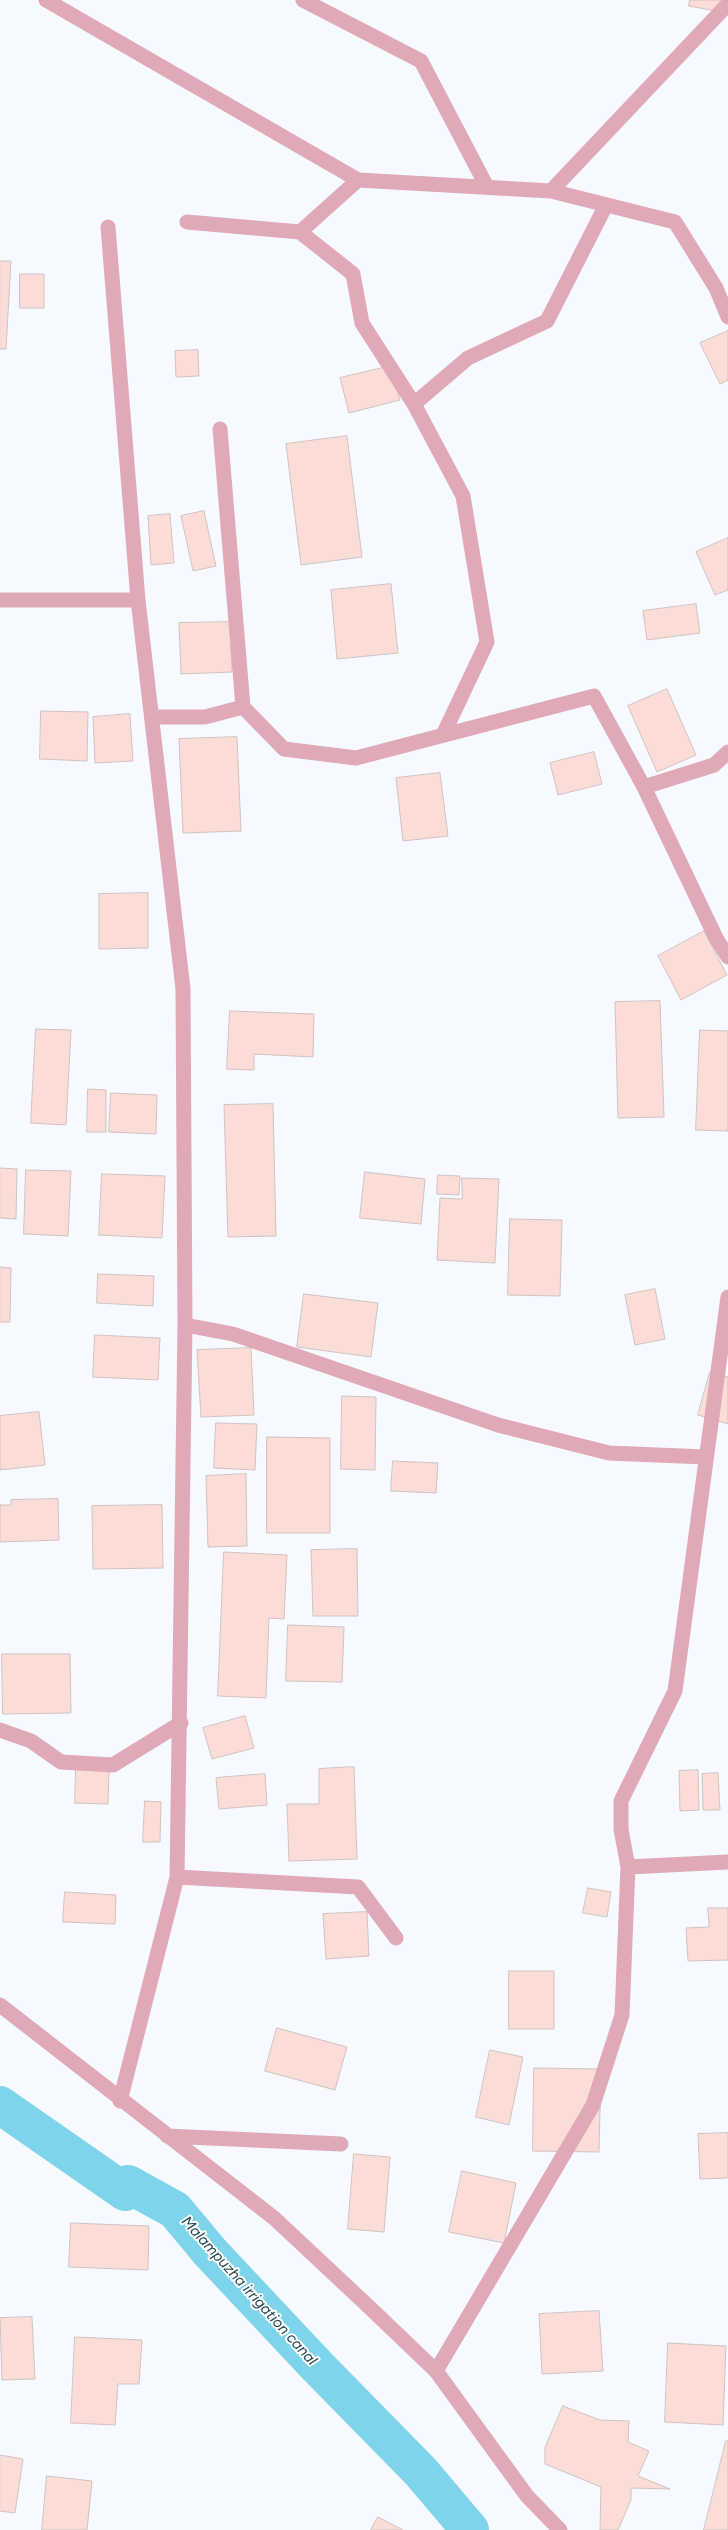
<!DOCTYPE html>
<html>
<head>
<meta charset="utf-8">
<style>
  body { margin:0 }
  canvas { display:block; background:#f6f9ff }
</style>
</head>
<body>
<canvas width="728" height="2530"></canvas>
<script>
const g = document.querySelector('canvas').getContext('2d');
g.lineJoin = 'round';
function trace(path, color, width, dash) {
  g.strokeStyle = color;
  g.lineWidth = width;
  g.lineCap = dash ? 'butt' : 'round';
  g.setLineDash(dash || []);
  g.stroke(path);
}
function fill(path, color) {
  g.fillStyle = color;
  g.fill(path, 'evenodd');
}
function write(font, color, halo, rows, align = 'center') {
  g.font = font + ' Figtree,sans-serif';
  g.lineWidth = 4;
  g.setLineDash([]);
  g.textBaseline = 'middle';
  g.strokeStyle = halo;
  g.fillStyle = color;
  for (const [text, x, y, turn = 0] of rows) {
    g.save();
    g.translate(x, y);
    g.rotate((+turn || 0) * Math.PI / 180);
    g.textAlign = isNaN(turn) ? turn : align;
    if (halo) g.strokeText(text, 0, 0);
    g.fillText(text, 0, 0);
    g.restore();
  }
}
const canal = new Path2D(`
  M 0,2105 L 125,2192 L 128,2184 L 175,2210 L 210,2252 L 317,2366 L 421,2472 L 470,2530`);
const building = new Path2D(`
  M 690,0 L 723,0 L 721,12 L 689,6 Z
  M 0,261 L 11,261 L 6,349 L 0,349 Z
  M 20,274 L 44,274 L 44,308 L 20,308 Z
  M 728,331 L 728,380 L 720,384 L 700,343 Z
  M 198,350 L 199,376 L 176,377 L 175,351 Z
  M 391,366 L 400,400 L 349,413 L 340,378 Z
  M 347,436 L 362,557 L 301,565 L 286,444 Z
  M 204,511 L 216,566 L 193,571 L 181,516 Z
  M 170,514 L 174,563 L 151,565 L 148,516 Z
  M 728,538 L 728,590 L 715,595 L 696,552 Z
  M 391,584 L 398,653 L 337,659 L 331,590 Z
  M 696,604 L 700,633 L 647,640 L 643,611 Z
  M 230,622 L 232,672 L 181,674 L 179,623 Z
  M 667,689 L 696,755 L 657,772 L 628,706 Z
  M 41,711 L 88,712 L 87,761 L 40,759 Z
  M 130,714 L 133,761 L 95,763 L 93,717 Z
  M 237,737 L 241,831 L 183,833 L 179,739 Z
  M 594,752 L 602,784 L 558,795 L 550,763 Z
  M 440,773 L 448,836 L 403,841 L 396,778 Z
  M 148,893 L 148,948 L 99,949 L 99,894 Z
  M 704,931 L 727,975 L 681,1000 L 658,956 Z
  M 660,1001 L 664,1117 L 618,1118 L 615,1002 Z
  M 230,1011 L 314,1014 L 313,1057 L 254,1054 L 254,1070 L 227,1069 Z
  M 36,1029 L 71,1030 L 66,1125 L 31,1123 Z
  M 700,1030 L 728,1031 L 728,1131 L 696,1130 Z
  M 88,1089 L 106,1090 L 106,1132 L 87,1132 Z
  M 111,1093 L 157,1095 L 156,1134 L 109,1132 Z
  M 273,1104 L 276,1236 L 228,1237 L 224,1105 Z
  M 0,1168 L 17,1169 L 16,1219 L 0,1218 Z
  M 26,1170 L 71,1171 L 68,1236 L 24,1234 Z
  M 365,1172 L 425,1179 L 421,1224 L 360,1218 Z
  M 102,1174 L 165,1176 L 162,1238 L 99,1235 Z
  M 438,1175 L 460,1176 L 459,1195 L 437,1194 Z
  M 462,1178 L 499,1179 L 495,1263 L 437,1260 L 440,1198 L 462,1199 Z
  M 510,1219 L 562,1220 L 560,1296 L 508,1295 Z
  M 0,1267 L 11,1268 L 10,1322 L 0,1322 Z
  M 98,1274 L 154,1276 L 153,1306 L 97,1303 Z
  M 655,1289 L 665,1339 L 635,1345 L 625,1295 Z
  M 304,1294 L 378,1303 L 371,1357 L 297,1347 Z
  M 95,1335 L 160,1338 L 158,1380 L 93,1377 Z
  M 251,1348 L 254,1415 L 201,1417 L 197,1350 Z
  M 710,1372 L 728,1377 L 728,1424 L 698,1415 Z
  M 342,1396 L 376,1397 L 375,1470 L 341,1469 Z
  M 39,1412 L 45,1465 L 0,1470 L 0,1416 Z
  M 216,1423 L 257,1424 L 255,1470 L 214,1468 Z
  M 267,1437 L 330,1438 L 330,1533 L 267,1533 Z
  M 393,1461 L 438,1463 L 436,1493 L 391,1491 Z
  M 246,1474 L 247,1546 L 208,1547 L 206,1476 Z
  M 58,1499 L 59,1540 L 0,1542 L 0,1505 L 11,1505 L 11,1500 Z
  M 162,1505 L 163,1568 L 93,1569 L 92,1506 Z
  M 357,1549 L 358,1616 L 313,1616 L 311,1550 Z
  M 224,1552 L 287,1555 L 284,1619 L 269,1618 L 266,1698 L 218,1696 Z
  M 288,1625 L 344,1627 L 342,1682 L 286,1681 Z
  M 2,1654 L 70,1654 L 71,1713 L 3,1714 Z
  M 245,1716 L 254,1748 L 212,1759 L 203,1728 Z
  M 354,1767 L 357,1859 L 289,1861 L 287,1804 L 319,1804 L 319,1769 Z
  M 76,1769 L 109,1770 L 108,1804 L 75,1803 Z
  M 698,1770 L 699,1810 L 680,1811 L 679,1771 Z
  M 718,1773 L 720,1810 L 703,1810 L 702,1774 Z
  M 265,1774 L 267,1805 L 219,1809 L 216,1778 Z
  M 145,1801 L 161,1802 L 160,1842 L 143,1842 Z
  M 588,1888 L 611,1892 L 607,1917 L 583,1913 Z
  M 65,1892 L 116,1895 L 115,1924 L 63,1922 Z
  M 708,1908 L 728,1908 L 728,1960 L 688,1961 L 686,1928 L 709,1927 Z
  M 367,1912 L 369,1956 L 326,1959 L 323,1914 Z
  M 509,1971 L 554,1971 L 554,2029 L 509,2029 Z
  M 277,2028 L 347,2047 L 335,2090 L 265,2071 Z
  M 490,2050 L 523,2057 L 509,2125 L 476,2117 Z
  M 534,2068 L 601,2069 L 599,2152 L 533,2151 Z
  M 728,2133 L 728,2178 L 700,2179 L 698,2134 Z
  M 354,2154 L 390,2157 L 384,2232 L 348,2229 Z
  M 462,2171 L 516,2183 L 504,2243 L 449,2232 Z
  M 71,2223 L 149,2226 L 148,2270 L 69,2267 Z
  M 599,2311 L 603,2371 L 542,2374 L 539,2314 Z
  M 32,2317 L 35,2379 L 2,2380 L 0,2318 Z
  M 75,2337 L 142,2340 L 139,2384 L 118,2384 L 115,2425 L 71,2423 Z
  M 668,2343 L 726,2346 L 723,2425 L 665,2422 Z
  M 563,2406 L 600,2420 L 629,2421 L 628,2442 L 649,2451 L 638,2476 L 670,2489 L 631,2488 L 631,2500 L 618,2530 L 600,2530 L 601,2487 L 545,2464 L 545,2448 Z
  M 726,2441 L 728,2441 L 728,2530 L 704,2530 Z
  M 0,2455 L 23,2459 L 15,2513 L 0,2511 Z
  M 47,2476 L 92,2481 L 87,2530 L 42,2530 Z
  M 378,2517 L 403,2530 L 371,2530 Z`);
const minor = new Path2D(`
  M 46,0 L 358,180 L 551,191 L 675,222 L 716,288 L 728,317
  M 303,0 L 421,61 L 487,187
  M 358,180 L 300,232 L 353,274 L 362,323 L 414,404
  M 551,191 L 728,4
  M 187,222 L 300,232
  M 108,227 L 138,600
  M 220,429 L 243,707 L 284,749 L 356,758 L 594,696 L 644,787 L 714,765 L 728,752
  M 0,600 L 138,600 L 183,989 L 185,1325 L 177,1877 L 358,1887 L 396,1938
  M 152,717 L 205,717 L 243,707
  M 443,735 L 487,642 L 463,496 L 414,404 L 468,358 L 547,321 L 606,205
  M 644,787 L 716,938 L 728,957
  M 185,1325 L 233,1334 L 498,1425 L 609,1453 L 706,1457
  M 0,1730 L 31,1741 L 61,1762 L 113,1765 L 181,1723
  M 628,1867 L 621,1829 L 621,1801 L 675,1691 L 728,1297
  M 0,2005 L 274,2218 L 367,2305 L 436,2371 L 527,2496 L 560,2530
  M 120,2101 L 177,1877
  M 167,2136 L 341,2144
  M 436,2371 L 593,2105 L 622,2015 L 628,1867 L 728,1862`);
const waterNames = [
  ["Malampuzha irrigation canal",249,2291,48]
];
trace(canal, '#7ed4ea', 38);
fill(building, '#fbdcd6');
trace(building, '#cfc3c1', 1);
trace(minor, '#e0a9b8', 15);
write('italic 15px', '#1f4751', '#fff', waterNames);
</script>
</body>
</html>
